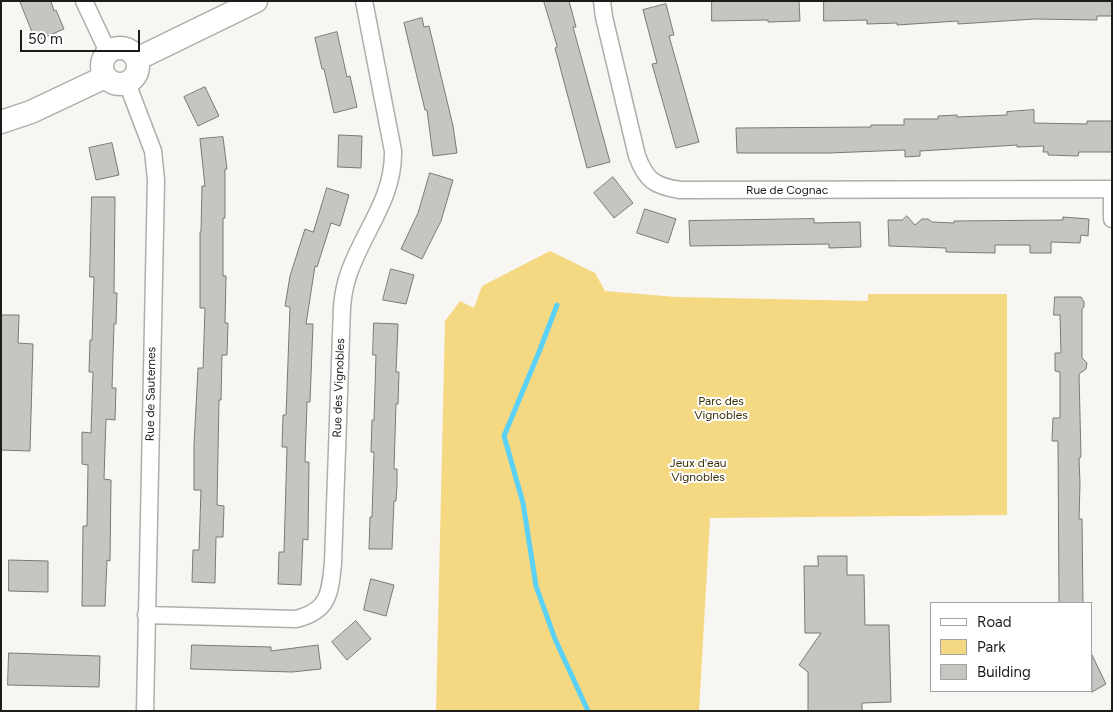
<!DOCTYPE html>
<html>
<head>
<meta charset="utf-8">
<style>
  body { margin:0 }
  #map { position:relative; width:1113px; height:712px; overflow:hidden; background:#f7f6f3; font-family:Figtree,sans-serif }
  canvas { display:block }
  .frame { position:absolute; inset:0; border:2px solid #1d1c1b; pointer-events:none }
  .legend { position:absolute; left:930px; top:602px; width:162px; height:90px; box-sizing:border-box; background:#fff; border:1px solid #a5a4a4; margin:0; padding:6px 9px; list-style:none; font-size:15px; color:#1d1c1b }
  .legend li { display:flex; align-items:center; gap:10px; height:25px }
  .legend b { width:25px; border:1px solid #a5a4a4 }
  .scale { position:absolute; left:20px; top:30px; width:120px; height:22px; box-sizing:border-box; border:2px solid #1d1c1b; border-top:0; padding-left:6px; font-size:15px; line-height:18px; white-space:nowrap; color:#1d1c1b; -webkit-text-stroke:4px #fff; paint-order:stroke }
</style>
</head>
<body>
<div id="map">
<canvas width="1113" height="712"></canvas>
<div class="frame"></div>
<ul class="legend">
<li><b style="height:6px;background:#fff"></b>Road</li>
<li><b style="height:14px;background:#f4d882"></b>Park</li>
<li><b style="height:14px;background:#c6c5c2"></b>Building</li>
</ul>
<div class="scale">50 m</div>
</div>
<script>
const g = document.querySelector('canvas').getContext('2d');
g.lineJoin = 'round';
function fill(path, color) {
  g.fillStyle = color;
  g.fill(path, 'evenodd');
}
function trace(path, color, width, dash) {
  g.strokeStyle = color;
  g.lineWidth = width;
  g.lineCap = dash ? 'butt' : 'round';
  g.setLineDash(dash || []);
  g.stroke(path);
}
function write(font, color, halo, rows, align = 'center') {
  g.font = font + ' Figtree,sans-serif';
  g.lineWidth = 4;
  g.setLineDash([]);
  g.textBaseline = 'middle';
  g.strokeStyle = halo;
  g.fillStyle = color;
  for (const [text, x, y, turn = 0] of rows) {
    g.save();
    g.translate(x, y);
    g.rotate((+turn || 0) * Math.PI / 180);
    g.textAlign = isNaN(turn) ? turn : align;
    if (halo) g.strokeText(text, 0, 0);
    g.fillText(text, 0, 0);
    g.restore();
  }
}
const green = new Path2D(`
  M 550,251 L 595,273 L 605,291 L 676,297 L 868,301 L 868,294 L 1007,294 L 1007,515 L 710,518 L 699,711 L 436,711 L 445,321 L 460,301 L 474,308 L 482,286 Z`);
const stream = new Path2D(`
  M 557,305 L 539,352 L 504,436 L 523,503 L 536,586 L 555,639 L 588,711`);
const building = new Path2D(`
  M 20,1 L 51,1 L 54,11 L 56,10 L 64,29 L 36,41 Z
  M 544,1 L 569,1 L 576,27 L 573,27 L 610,162 L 587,168 L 555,48 L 557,47 Z
  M 712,1 L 799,1 L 800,21 L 768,22 L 768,20 L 712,21 Z
  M 824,1 L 1112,1 L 1112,16 L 1097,16 L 1097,20 L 1035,19 L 958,24 L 958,21 L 897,25 L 897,23 L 867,24 L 867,20 L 824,21 Z
  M 666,4 L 674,35 L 669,36 L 699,142 L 676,148 L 652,64 L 657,63 L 643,10 Z
  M 422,18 L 424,27 L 429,26 L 453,126 L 457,153 L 433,156 L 427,110 L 425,110 L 404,23 Z
  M 337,32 L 347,77 L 350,76 L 357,107 L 334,113 L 324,69 L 322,69 L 315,38 Z
  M 205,87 L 219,116 L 198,126 L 184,97 Z
  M 1034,110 L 1034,123 L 1087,124 L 1087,121 L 1112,121 L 1112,152 L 1079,152 L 1078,156 L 1048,155 L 1048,152 L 1043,152 L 1044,146 L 1017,147 L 1017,145 L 920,151 L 920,156 L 905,157 L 905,150 L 829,153 L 737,153 L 736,128 L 871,127 L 871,125 L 904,125 L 904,119 L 938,119 L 938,116 L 957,115 L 957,117 L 1007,115 L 1007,112 Z
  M 339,135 L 362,136 L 361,168 L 338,167 Z
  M 223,137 L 227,169 L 225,169 L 225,218 L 223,218 L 223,276 L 226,276 L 225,323 L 228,323 L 227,355 L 222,355 L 221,400 L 219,400 L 217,505 L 224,506 L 223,537 L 216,537 L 215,583 L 192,582 L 193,550 L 199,550 L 201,490 L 194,490 L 194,445 L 198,368 L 203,368 L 205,308 L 200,308 L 200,232 L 201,232 L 202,186 L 205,186 L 200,139 Z
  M 112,143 L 119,175 L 96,180 L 89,148 Z
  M 430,173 L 453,180 L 441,221 L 422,259 L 401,249 L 418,213 Z
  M 613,177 L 633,203 L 614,218 L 594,193 Z
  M 327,188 L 349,195 L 340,226 L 331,223 L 317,267 L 315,266 L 306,324 L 313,324 L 310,402 L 307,402 L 305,462 L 309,462 L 308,540 L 303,539 L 301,585 L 278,584 L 279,552 L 284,552 L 287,447 L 282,447 L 283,415 L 286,415 L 290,307 L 285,306 L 290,276 L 305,229 L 313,232 Z
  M 92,197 L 115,197 L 114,293 L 117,293 L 116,324 L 114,324 L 112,388 L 116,388 L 115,420 L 106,419 L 104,479 L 111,480 L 110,561 L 107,560 L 105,606 L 82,606 L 83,526 L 87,526 L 88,465 L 82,464 L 82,432 L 91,433 L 93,372 L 89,372 L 90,340 L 92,340 L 94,277 L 90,277 Z
  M 645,209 L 676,219 L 668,243 L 637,233 Z
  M 907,216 L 915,225 L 922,219 L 928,219 L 932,222 L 954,223 L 954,221 L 1063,220 L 1063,217 L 1089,219 L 1088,236 L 1081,235 L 1080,243 L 1051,242 L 1051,253 L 1030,253 L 1030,245 L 995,245 L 995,253 L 946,252 L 946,248 L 889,246 L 888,220 L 902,220 Z
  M 814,219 L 814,223 L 860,222 L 861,247 L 829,248 L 829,244 L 690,246 L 689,221 Z
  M 391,269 L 414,275 L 406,304 L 383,300 Z
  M 1055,297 L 1081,297 L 1084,302 L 1084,307 L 1082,309 L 1082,358 L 1087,363 L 1086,369 L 1079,374 L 1081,457 L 1079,458 L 1080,483 L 1079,519 L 1082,519 L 1083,603 L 1059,603 L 1058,441 L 1052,441 L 1053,418 L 1060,418 L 1060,372 L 1055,371 L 1055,353 L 1061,353 L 1060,315 L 1054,315 Z
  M 1,315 L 19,315 L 18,343 L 33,344 L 30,451 L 1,450 Z
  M 374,323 L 398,324 L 396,372 L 399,372 L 398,404 L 396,404 L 394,469 L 397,469 L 397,485 L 396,501 L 394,501 L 392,549 L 369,549 L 370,517 L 372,517 L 374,452 L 371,452 L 372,420 L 374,420 L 376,355 L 373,355 Z
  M 818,556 L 847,556 L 847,575 L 864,575 L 865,625 L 889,625 L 891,702 L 862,703 L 862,711 L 808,711 L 808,672 L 799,665 L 821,633 L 805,633 L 804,566 L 818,566 Z
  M 9,560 L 48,561 L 48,592 L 9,591 Z
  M 371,579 L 394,585 L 386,616 L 364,610 Z
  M 356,621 L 371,639 L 347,660 L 332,642 Z
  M 192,645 L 271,647 L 271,651 L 318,645 L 321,669 L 292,672 L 191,669 Z
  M 9,653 L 100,656 L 99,687 L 8,685 Z
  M 1092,655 L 1106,684 L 1092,692 Z`);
const street = new Path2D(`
  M 84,1 L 108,52
  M 602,1 L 604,17 L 637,156 C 646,180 654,186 680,190 L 1112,189
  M 127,83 L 153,151 L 156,180 L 145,711
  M 1112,189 L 1112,219
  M 146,615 L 296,619 C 329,611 330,593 333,563 L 342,307 C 343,295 345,284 349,273 C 364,230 394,198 393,151 L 364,1`);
const secondary = new Path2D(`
  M102 66a18 18 0 1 1 36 0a18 18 0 1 1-36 0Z
  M 137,59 L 256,1
  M 1,122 L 31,112 L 105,77`);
const streetNames = [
  ["Rue de Cognac",787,190],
  ["Rue des Vignobles",339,388,-88],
  ["Rue de Sauternes",151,394,-89]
];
const parkNames = [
  ["Parc des",721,401],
  ["Vignobles",721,415],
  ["Jeux d'eau",698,463],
  ["Vignobles",698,477]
];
fill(green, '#f4d882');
trace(stream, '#5bd1f5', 5);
fill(building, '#c6c5c2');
trace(building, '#7a7976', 1);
trace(street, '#afaeab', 19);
trace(secondary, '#afaeab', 25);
trace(street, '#fff', 16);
trace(secondary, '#fff', 22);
write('12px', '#1d1c1b', '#fff', streetNames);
write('12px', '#3a2e04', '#fff', parkNames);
</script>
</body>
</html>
